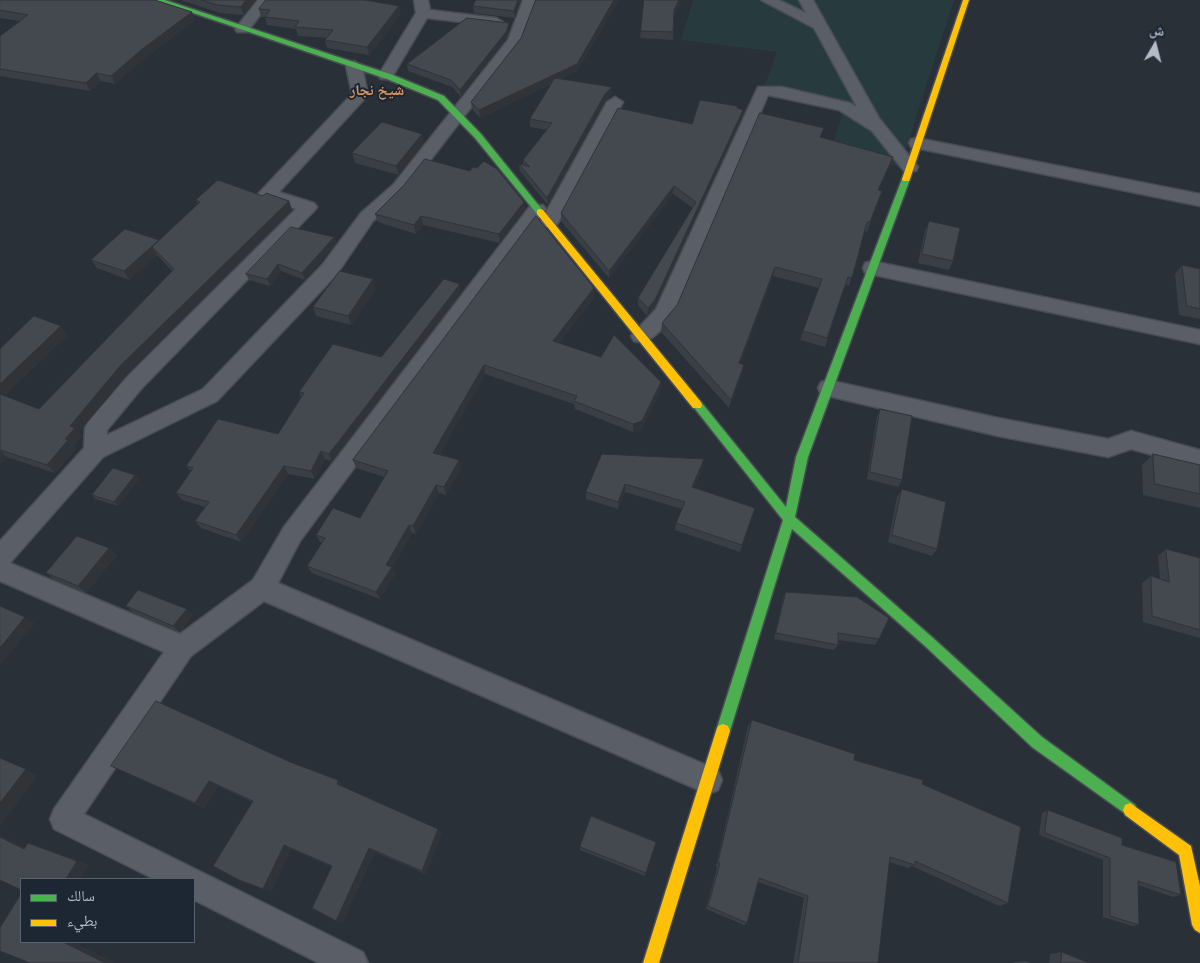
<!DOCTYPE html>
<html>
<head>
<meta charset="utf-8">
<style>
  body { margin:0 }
  #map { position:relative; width:1200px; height:963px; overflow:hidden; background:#2a3038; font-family:"Noto Sans","Noto Naskh Arabic",sans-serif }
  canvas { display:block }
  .legend { position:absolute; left:20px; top:878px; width:175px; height:65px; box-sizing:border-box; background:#1d2633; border:1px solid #59626f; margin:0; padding:6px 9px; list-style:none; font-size:15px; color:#b4bcc9 }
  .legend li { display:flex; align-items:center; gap:10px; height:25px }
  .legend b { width:25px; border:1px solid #59626f }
  .north { position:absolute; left:1130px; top:20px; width:50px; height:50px; -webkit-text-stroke:4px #1d2633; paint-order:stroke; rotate:8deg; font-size:14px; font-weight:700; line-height:20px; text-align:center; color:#b4bcc9 }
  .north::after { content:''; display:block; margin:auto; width:18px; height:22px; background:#b4bcc9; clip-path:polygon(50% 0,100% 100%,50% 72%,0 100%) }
</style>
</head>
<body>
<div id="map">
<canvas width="1200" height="963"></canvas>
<ul class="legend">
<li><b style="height:6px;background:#4caf50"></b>سالك</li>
<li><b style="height:6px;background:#ffc107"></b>بطيء</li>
</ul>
<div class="north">ش</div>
</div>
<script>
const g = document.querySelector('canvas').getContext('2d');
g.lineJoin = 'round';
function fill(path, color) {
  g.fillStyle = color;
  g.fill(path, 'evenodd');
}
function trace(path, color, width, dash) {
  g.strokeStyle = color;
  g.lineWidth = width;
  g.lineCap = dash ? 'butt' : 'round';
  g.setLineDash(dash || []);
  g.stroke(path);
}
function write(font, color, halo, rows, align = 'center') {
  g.font = font + ' "Noto Sans","Noto Naskh Arabic",sans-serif';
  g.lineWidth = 4;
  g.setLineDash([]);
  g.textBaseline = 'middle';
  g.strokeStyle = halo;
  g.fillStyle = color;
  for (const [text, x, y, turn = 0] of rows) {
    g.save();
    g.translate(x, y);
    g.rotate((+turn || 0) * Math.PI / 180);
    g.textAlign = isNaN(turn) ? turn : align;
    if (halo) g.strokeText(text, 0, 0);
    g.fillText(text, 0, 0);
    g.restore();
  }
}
const green = new Path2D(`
  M 693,0 L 954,0 L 900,167 L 831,149 L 844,110 L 762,93 L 777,52 L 681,40 Z`);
const street = new Path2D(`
  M 258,0 L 272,0 L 247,32 L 237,32 L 235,29 Z
  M 414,0 L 428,0 L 430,10 L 496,18 L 503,22 L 496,26 L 427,18 L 391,79 L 381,79 L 378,76 L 416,13 Z
  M 523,0 L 537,0 L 520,44 L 405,193 L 373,221 L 337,274 L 217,401 L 103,457 L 10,563 L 180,634 L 253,580 L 284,527 L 531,205 L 543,205 L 546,209 L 543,213 L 300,541 L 278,583 L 718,770 L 722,780 L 718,790 L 708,794 L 264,601 L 191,656 L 84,814 L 363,952 L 368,963 L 319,963 L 194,900 L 194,879 L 154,879 L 54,829 L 50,819 L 54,809 L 164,652 L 0,581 L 0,541 L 84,448 L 85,428 L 88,422 L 128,376 L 296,209 L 261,198 L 258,194 L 352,94 L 346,66 L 349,63 L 354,61 L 362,66 L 368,95 L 279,192 L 314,203 L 317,207 L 314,211 L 142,388 L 107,430 L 107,435 L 203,389 L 323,264 L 361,213 L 393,185 L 508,40 Z
  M 761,0 L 779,0 L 806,13 L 799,0 L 813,0 L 879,118 L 918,167 L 916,171 L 904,171 L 872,131 L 839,110 L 768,95 L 674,313 C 666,326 650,346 634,341 L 631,336 L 656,309 L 758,87 L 782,87 L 850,103 L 857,107 L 814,28 Z
  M 615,97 L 623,102 L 558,223 L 555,227 L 543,227 L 540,223 L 607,102 Z
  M 917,138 L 1200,194 L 1200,206 L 911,147 L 909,143 L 911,139 Z
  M 872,261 L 1200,330 L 1200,344 L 865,273 L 863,268 L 865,263 Z
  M 828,380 L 998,418 L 1108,439 L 1131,431 L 1200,450 L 1200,468 L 1131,449 L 1108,457 L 998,436 L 828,396 L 821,394 L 818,388 L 821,382 Z`);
const fast = new Path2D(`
  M 155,0 L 165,0 L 393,75 L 444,96 L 481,134 L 544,212 L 543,214 L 537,214 L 475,138 L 438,100 L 387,79 Z
  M 906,176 L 910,179 L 808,457 L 795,517 L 933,638 L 1042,737 L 1135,805 L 1137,810 L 1135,815 L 1130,817 L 1032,747 L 925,646 L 792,529 L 730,731 L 728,736 L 723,738 L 718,736 L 716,731 L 783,520 L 692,405 L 693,402 L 701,402 L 786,507 L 796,457 L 902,179 Z`);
const slow = new Path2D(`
  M 963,0 L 969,0 L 910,179 L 909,181 L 903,181 L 902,179 Z
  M 540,209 L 543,210 L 701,402 L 702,405 L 701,408 L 693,408 L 537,214 L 537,210 Z
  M 723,724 L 728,726 L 730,731 L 659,963 L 643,963 L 716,731 L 718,726 Z
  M 1130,803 L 1191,846 L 1200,886 L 1200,933 L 1195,930 L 1192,925 L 1179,855 L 1125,815 L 1123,810 L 1125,805 Z`);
const wall = new Path2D(`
  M 0,0 L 195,20 L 145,58 L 115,84 L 101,81 L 90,91 L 0,76 L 0,36 L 20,21 L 0,18 Z
  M 181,0 L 256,0 L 244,15 L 220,13 Z
  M 521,0 L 515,18 L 474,13 L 473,6 Z
  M 536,0 L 619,0 L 577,71 L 561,79 L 612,94 L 605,101 L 548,205 L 520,171 L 519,164 L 523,165 L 523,160 L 547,130 L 530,127 L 530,119 L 551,84 L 480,118 L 472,109 L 471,102 L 521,38 Z
  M 644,0 L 681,0 L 674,17 L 673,40 L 640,38 Z
  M 259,9 L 401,14 L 369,55 L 327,48 L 325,40 L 327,38 L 298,36 L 296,29 L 267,25 L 265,17 L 261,17 Z
  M 509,30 L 506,39 L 461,97 L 452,87 L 408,71 L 407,64 Z
  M 737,108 L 742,118 L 654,308 L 647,316 L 638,305 L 638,298 L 693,208 L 673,194 L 609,278 L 561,221 L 561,213 L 692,124 Z
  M 422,134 L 424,143 L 399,175 L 355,163 L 352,153 Z
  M 821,138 L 893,157 L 890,166 L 879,190 L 882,191 L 867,232 L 864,231 L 849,286 L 845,285 L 825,347 L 800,340 L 819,288 L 773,276 L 740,364 L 742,373 L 729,408 L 661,332 L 662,323 Z
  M 263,196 L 289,201 L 292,210 L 127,375 L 79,432 L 82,436 L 74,445 L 76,448 L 55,473 L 7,457 L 0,464 L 0,349 L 68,335 L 4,396 L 39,409 L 172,271 L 157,255 L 129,280 L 97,268 L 91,260 L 159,241 L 198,204 L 196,200 Z
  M 524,202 L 525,210 L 500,243 L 423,225 L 416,234 L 378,222 L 375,214 Z
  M 536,216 L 594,298 L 559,343 L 661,382 L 660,391 L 641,430 L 633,432 L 575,409 L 574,404 L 485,374 L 440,454 L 459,460 L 461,468 L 446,495 L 439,493 L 416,534 L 412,533 L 392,568 L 395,574 L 380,599 L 312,573 L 307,566 L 322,543 L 320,542 L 316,535 L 360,518 L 385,477 L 356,468 L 353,460 Z
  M 929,221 L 953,261 L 949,270 L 918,263 L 925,230 Z
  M 334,237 L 336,243 L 305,280 L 281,271 L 270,286 L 249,280 L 246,274 Z
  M 1182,265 L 1200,269 L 1200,319 L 1179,315 L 1175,274 Z
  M 376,288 L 351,325 L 316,316 L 313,307 Z
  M 461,293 L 332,461 L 325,459 L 315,479 L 288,474 L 241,542 L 201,528 L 195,521 L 205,507 L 182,500 L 176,493 L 191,472 L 186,466 L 278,434 L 301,397 L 299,392 L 381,357 Z
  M 880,409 L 902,480 L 898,487 L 867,479 L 877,416 Z
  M 1153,454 L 1200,465 L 1200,508 L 1143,495 L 1142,465 Z
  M 703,467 L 694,488 L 755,508 L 740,552 L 675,530 L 676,523 L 682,509 L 625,492 L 618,509 L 586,499 L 586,492 Z
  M 139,479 L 118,506 L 95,499 L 92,495 Z
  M 902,489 L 937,549 L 932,556 L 888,542 L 897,497 Z
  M 109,548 L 117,555 L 86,593 L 55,580 L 46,573 Z
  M 1166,549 L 1200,558 L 1200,638 L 1143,622 L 1142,583 L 1151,576 L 1160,579 L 1158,556 Z
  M 786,592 L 879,639 L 875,645 L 838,640 L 838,645 L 834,650 L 774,639 L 783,598 Z
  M 126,606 L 187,609 L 193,615 L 180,632 L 134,613 Z
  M 752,720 L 854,760 L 922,784 L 1008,903 L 999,906 L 912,866 L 908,868 L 889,862 L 878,963 L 793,963 L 804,898 L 758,882 L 747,923 L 744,925 L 706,909 L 717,867 L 716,866 L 748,726 Z
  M 111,766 L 344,786 L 344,787 L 442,833 L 426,874 L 375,852 L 342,923 L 336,921 L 332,867 L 291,849 L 271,892 L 239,880 L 252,802 L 218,786 L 204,808 Z
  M 1048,810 L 1122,845 L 1181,895 L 1173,897 L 1138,885 L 1139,925 L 1132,926 L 1103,917 L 1103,860 L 1039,835 L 1042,813 Z
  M 656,842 L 645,876 L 580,850 L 580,847 Z
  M 1062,952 L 1089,963 L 1049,963 L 1050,954 Z
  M 1026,961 L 1031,963 L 1014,963 L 1014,962 Z`);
const shadedWall = new Path2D(`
  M 246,0 L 256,0 L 244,15 L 241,7 Z
  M 518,0 L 521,0 L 515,18 L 514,11 Z
  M 614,0 L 619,0 L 577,71 L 480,118 L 479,110 Z
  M 679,0 L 681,0 L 674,17 L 674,10 Z
  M 399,6 L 401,14 L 369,55 L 367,47 Z
  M 192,12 L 195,20 L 145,58 L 115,84 L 111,76 L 141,50 Z
  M 509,23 L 509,30 L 506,39 L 461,97 L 460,90 Z
  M 96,73 L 101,81 L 90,91 L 86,83 Z
  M 612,87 L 612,94 L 605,101 L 548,205 L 547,198 L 605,94 Z
  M 743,110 L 742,118 L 654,308 L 647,316 L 648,308 Z
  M 422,134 L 424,143 L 399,175 L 396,166 Z
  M 893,157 L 890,166 L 875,199 L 878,190 Z
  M 674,186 L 673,194 L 609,278 L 609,271 Z
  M 289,201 L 292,210 L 127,375 L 79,432 L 82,436 L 74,445 L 76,448 L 55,473 L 47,465 L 65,439 L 70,426 L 120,366 Z
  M 524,202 L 525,210 L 500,243 L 499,234 Z
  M 421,216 L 423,225 L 416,234 L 414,225 Z
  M 334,237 L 336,243 L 305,280 L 302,273 Z
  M 159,240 L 152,247 L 157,255 L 129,280 L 124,271 Z
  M 278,264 L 281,271 L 270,286 L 267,279 Z
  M 775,267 L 773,276 L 737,372 L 739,363 Z
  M 373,279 L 376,288 L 351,325 L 348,316 Z
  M 460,284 L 461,293 L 332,461 L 329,454 Z
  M 594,288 L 594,298 L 553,350 L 553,341 Z
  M 61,326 L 68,335 L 0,400 L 0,384 Z
  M 484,365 L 485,374 L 436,461 L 433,453 Z
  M 744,365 L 742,373 L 729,408 L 731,400 Z
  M 661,382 L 660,391 L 641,430 L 633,432 L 633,424 Z
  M 0,451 L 7,457 L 0,464 Z
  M 321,451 L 325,459 L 315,479 L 311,471 Z
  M 704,459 L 703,467 L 691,495 L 692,487 Z
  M 459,460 L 461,468 L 446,495 L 444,487 Z
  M 284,466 L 288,474 L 241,542 L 236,535 Z
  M 135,475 L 139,479 L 118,506 L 114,502 Z
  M 625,484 L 625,492 L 618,509 L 618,502 Z
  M 436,485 L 439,493 L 416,534 L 413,526 Z
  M 409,525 L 412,533 L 392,568 L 395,574 L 380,599 L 376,592 L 386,565 Z
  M 109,548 L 117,555 L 86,593 L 78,586 Z
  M 187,609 L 193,615 L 180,632 L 173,626 Z
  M 25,617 L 35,623 L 0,666 L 0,648 Z
  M 0,757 L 38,775 L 0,827 Z
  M 338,780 L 344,786 L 343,789 L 337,784 Z
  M 209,781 L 218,786 L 204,808 L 195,803 Z
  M 438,829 L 442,833 L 426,874 L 422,871 Z
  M 0,834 L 37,853 L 24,849 L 0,837 Z
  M 28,843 L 41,847 L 89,865 L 81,879 L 66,879 Z
  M 284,845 L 291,849 L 271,892 L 263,889 Z
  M 369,848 L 375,852 L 342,923 L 336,921 Z
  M 63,942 L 73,942 L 115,963 L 105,963 Z`);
const building = new Path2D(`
  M 0,0 L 155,0 L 192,12 L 141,50 L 111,76 L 96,73 L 86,83 L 0,69 L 0,36 L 28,15 L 0,10 Z
  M 202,0 L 246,0 L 241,7 L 217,5 Z
  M 266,0 L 365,0 L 399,6 L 367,47 L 325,40 L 333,30 L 295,27 L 299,21 L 265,17 L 270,10 L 259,9 Z
  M 476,0 L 518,0 L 514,11 L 473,6 Z
  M 536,0 L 614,0 L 577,64 L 479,110 L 471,102 L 521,38 Z
  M 644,0 L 679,0 L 674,10 L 673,32 L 641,31 Z
  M 467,18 L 509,23 L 506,32 L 460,90 L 451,80 L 407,64 L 464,20 Z
  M 555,78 L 612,87 L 605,94 L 547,198 L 519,164 L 530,167 L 523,160 L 552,123 L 530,119 Z
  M 700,100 L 737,106 L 737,108 L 743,110 L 655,300 L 648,308 L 638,298 L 696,202 L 674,186 L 609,271 L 561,213 L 618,108 L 692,124 Z
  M 760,113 L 824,128 L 820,137 L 893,157 L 878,190 L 882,191 L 870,222 L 867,222 L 852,278 L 848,277 L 827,338 L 803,331 L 822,279 L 775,267 L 739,363 L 744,365 L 731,400 L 662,323 L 677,305 Z
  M 382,122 L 422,134 L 396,166 L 352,153 Z
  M 425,159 L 470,171 L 473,167 L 477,168 L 484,161 L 497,169 L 524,202 L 499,234 L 421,216 L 414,225 L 375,214 L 404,185 Z
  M 218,180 L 263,196 L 266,193 L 289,201 L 120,366 L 70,426 L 75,428 L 65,439 L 68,440 L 47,465 L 0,450 L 0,394 L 39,409 L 174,269 L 152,247 L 200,202 L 196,200 Z
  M 536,216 L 594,288 L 553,341 L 601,357 L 614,335 L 661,382 L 642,421 L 633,424 L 574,401 L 577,396 L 484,365 L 433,453 L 459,460 L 444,487 L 436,485 L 413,526 L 409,525 L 386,565 L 392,567 L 376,592 L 307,566 L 325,538 L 316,535 L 333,508 L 360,518 L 388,471 L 353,460 Z
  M 929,221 L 960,228 L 953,261 L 922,254 Z
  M 291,227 L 334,237 L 302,273 L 278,264 L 267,279 L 246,274 Z
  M 125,229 L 159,240 L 124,271 L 91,260 Z
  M 1182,265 L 1200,269 L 1200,309 L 1187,306 Z
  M 340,271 L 373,279 L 348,316 L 313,307 Z
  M 444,279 L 460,284 L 329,454 L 321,451 L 311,471 L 284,466 L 236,535 L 195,521 L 209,502 L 176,493 L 193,468 L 186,466 L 218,419 L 278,434 L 304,393 L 299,392 L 333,344 L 381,357 Z
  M 34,316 L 61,326 L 0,384 L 0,349 Z
  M 880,409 L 912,416 L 902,480 L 870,472 Z
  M 602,454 L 704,459 L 692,487 L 755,508 L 742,545 L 676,523 L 685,502 L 625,484 L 618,502 L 586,492 Z
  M 1153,454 L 1200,465 L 1200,494 L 1155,484 Z
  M 113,468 L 135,475 L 114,502 L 92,495 Z
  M 902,489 L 946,502 L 937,549 L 892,535 Z
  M 77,536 L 109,548 L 78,586 L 46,573 Z
  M 1166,549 L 1200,558 L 1200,630 L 1152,616 L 1151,576 L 1169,582 Z
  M 138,590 L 187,609 L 173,626 L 126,606 Z
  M 786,592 L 857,597 L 889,618 L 879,639 L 838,633 L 838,645 L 776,633 Z
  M 0,606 L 25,617 L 0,648 Z
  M 156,701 L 290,762 L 338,780 L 337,784 L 438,829 L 422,871 L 369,848 L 336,921 L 312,908 L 332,866 L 284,845 L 263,889 L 239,880 L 213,866 L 253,801 L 209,781 L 195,803 L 111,766 Z
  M 752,720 L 855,754 L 854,760 L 923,780 L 922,784 L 1021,827 L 1008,903 L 915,861 L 915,865 L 890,857 L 878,963 L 798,963 L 808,896 L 759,878 L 747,923 L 708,906 L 720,863 L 718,863 Z
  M 0,758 L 26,769 L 0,803 Z
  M 1048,810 L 1122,838 L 1122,845 L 1176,862 L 1181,895 L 1138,881 L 1139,925 L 1110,916 L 1110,858 L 1045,833 Z
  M 591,816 L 656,842 L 646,873 L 580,847 Z
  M 0,837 L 24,849 L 28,843 L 77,861 L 66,879 L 21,879 L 21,890 L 0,880 Z
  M 21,894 L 21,942 L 63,942 L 105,963 L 30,963 L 0,951 L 0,928 Z
  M 1062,952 L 1089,963 L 1061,963 Z`);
const farQuarternames = [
  ["شيخ نجار",377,91]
];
fill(green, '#273a3e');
trace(street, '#484c53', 3);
trace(fast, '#484c53', 3);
trace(slow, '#484c53', 3);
fill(street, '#5a5e66');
fill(fast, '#4caf50');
fill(slow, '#ffc107');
fill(wall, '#3a3f45');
fill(shadedWall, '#303338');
fill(building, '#444950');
trace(building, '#303338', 1);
write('bold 15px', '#d59563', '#1d2633', farQuarternames);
</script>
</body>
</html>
